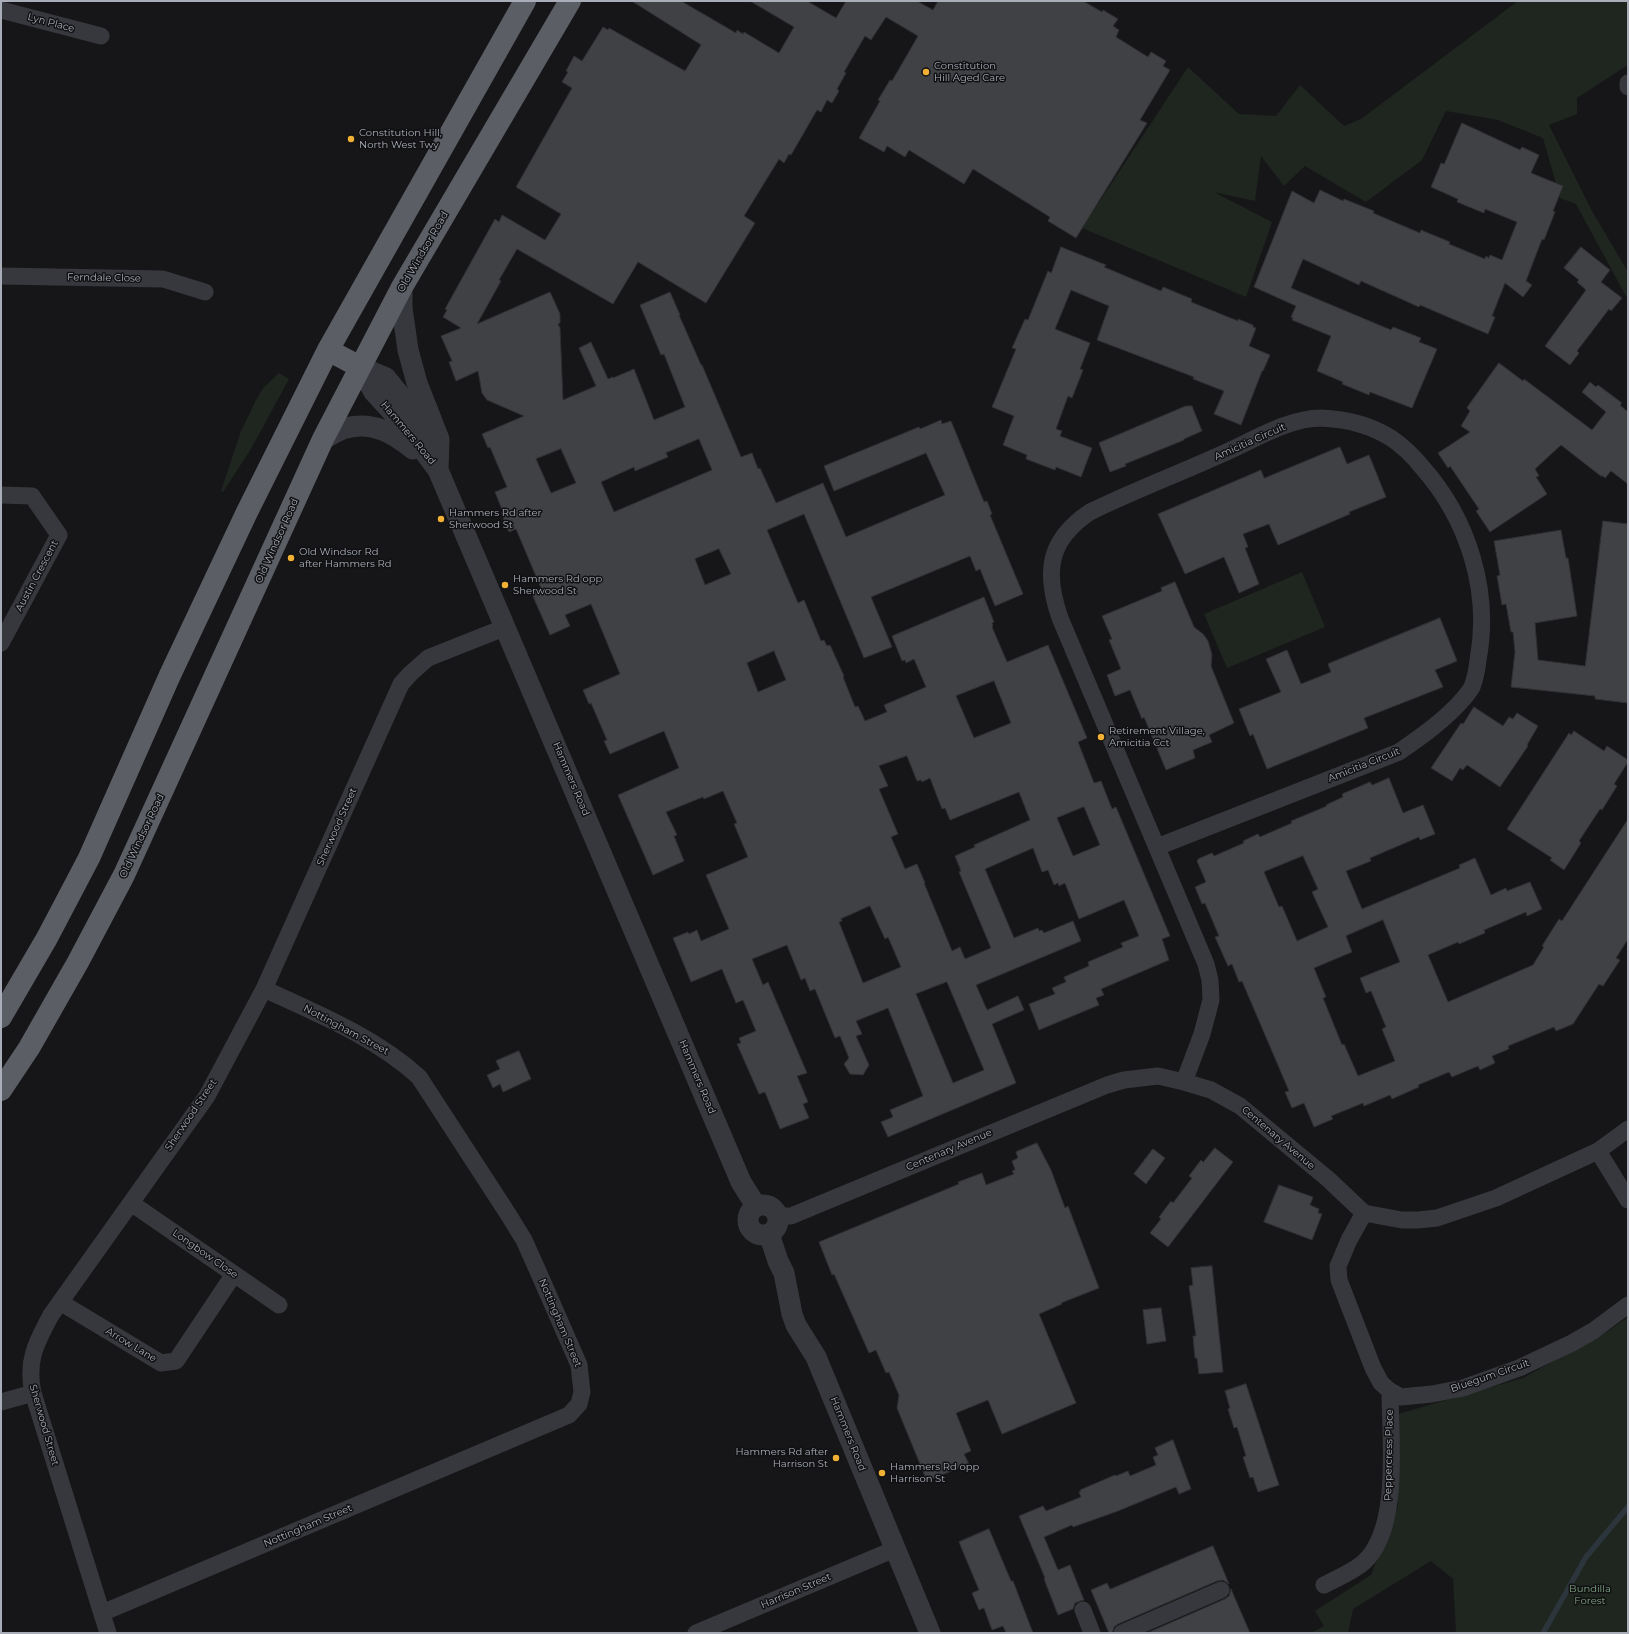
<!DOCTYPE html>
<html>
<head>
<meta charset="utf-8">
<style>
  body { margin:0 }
  #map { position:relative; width:1629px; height:1634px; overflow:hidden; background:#161618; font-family:Montserrat,sans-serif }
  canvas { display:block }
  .frame { position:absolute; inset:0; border:2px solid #a8adb8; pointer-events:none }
</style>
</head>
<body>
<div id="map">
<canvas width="1629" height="1634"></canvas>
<div class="frame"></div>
</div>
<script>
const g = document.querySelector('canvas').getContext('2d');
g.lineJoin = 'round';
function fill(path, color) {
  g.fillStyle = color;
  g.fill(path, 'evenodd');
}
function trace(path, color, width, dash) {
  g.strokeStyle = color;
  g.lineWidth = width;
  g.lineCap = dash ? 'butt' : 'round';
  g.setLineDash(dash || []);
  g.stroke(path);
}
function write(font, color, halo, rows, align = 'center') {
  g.font = font + ' Montserrat,sans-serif';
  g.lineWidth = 3;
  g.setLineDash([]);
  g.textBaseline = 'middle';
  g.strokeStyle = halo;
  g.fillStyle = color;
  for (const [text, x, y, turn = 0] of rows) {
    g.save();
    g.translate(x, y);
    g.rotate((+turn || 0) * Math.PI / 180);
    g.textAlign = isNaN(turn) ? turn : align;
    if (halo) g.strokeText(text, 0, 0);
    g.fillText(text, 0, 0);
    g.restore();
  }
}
const green = new Path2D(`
  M 1518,1 L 1628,1 L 1628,65 L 1577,98 L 1577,114 L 1549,125 L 1592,211 L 1628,272 L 1628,300 L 1576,204 L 1560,198 L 1543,138 L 1498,120 L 1446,111 L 1422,160 L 1366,202 L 1305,166 L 1284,186 L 1261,156 L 1255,201 L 1214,192 L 1272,222 L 1246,297 L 1082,228 L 1188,67 L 1239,114 L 1276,116 L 1300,85 L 1344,126 L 1361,119 Z
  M 279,373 L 289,379 L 251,449 L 223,492 L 221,491 L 241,431 L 256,400 L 263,388 Z
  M 1302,572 L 1325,627 L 1227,668 L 1204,614 Z
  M 1628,1317 L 1628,1633 L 1456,1633 L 1453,1579 L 1431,1561 L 1353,1609 L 1348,1633 L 1311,1633 L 1324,1626 L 1315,1611 L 1371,1575 L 1398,1507 L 1398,1414 L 1523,1378 L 1608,1331 Z`);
const stream = new Path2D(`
  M 1543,1633 L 1586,1557 L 1628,1507`);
const building = new Path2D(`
  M 632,1 L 681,1 L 736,33 L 737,30 L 743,34 L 744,32 L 779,53 L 794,27 L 750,1 L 807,1 L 836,18 L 846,1 L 917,1 L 933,10 L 938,1 L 1083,1 L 1102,12 L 1103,10 L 1118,19 L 1113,26 L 1119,30 L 1116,37 L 1148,57 L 1151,52 L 1166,61 L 1163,66 L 1170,70 L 1140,120 L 1147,123 L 1076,238 L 1048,221 L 1050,217 L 973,169 L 964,184 L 909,150 L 905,157 L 887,146 L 884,152 L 859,138 L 880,101 L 878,100 L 890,80 L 892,81 L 918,36 L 886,17 L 871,40 L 865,36 L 844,72 L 846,73 L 837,89 L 839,91 L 832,103 L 827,100 L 821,112 L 817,110 L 791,155 L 789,154 L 784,163 L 779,159 L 744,216 L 755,223 L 706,303 L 638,262 L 613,304 L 517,249 L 499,280 L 501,281 L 477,324 L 550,292 L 560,314 L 560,323 L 558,324 L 560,328 L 563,400 L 596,386 L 579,348 L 591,342 L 608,379 L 613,377 L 613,378 L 634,369 L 654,420 L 685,407 L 664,354 L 661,355 L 640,305 L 670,292 L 680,315 L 679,315 L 701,365 L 702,365 L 741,457 L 752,453 L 758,469 L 760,468 L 776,503 L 823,483 L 846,537 L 945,495 L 926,453 L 834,491 L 824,466 L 919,427 L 920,429 L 941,420 L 942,424 L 951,421 L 984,502 L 987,501 L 992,514 L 990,515 L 1023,594 L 995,606 L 980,569 L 976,571 L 970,556 L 871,597 L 892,647 L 864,658 L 804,514 L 767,530 L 798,603 L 804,600 L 821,641 L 824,640 L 827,646 L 830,645 L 844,676 L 843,677 L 855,707 L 858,706 L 865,721 L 887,712 L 884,705 L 926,687 L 914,659 L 906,663 L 905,660 L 902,661 L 892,636 L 984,597 L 994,622 L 992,623 L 993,626 L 992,627 L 1007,662 L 1048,645 L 1087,738 L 1078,742 L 1094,783 L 1101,781 L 1112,809 L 1116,807 L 1170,936 L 1162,939 L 1169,960 L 1101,989 L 1104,995 L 1096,998 L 1099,1005 L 1039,1030 L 1029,1004 L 1055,994 L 1052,988 L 1066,982 L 1064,977 L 1089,966 L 1088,962 L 1123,947 L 1121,943 L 1139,936 L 1124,900 L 1079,919 L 1065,883 L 1059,886 L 1058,883 L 1054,885 L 1048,870 L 1042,872 L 1033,848 L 985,869 L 1014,938 L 1038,928 L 1039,931 L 1042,930 L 1044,933 L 1073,921 L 1081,941 L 976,985 L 987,1010 L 1018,996 L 1024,1010 L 992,1024 L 1016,1083 L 888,1137 L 881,1122 L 893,1117 L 890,1110 L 923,1096 L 888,1008 L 856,1021 L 862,1034 L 856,1036 L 869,1065 L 863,1075 L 850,1074 L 844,1064 L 849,1058 L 840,1036 L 835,1038 L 815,989 L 810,991 L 805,978 L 801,980 L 787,945 L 752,959 L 763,985 L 768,982 L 807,1073 L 797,1076 L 808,1102 L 803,1104 L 809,1118 L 780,1129 L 765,1092 L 759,1094 L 737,1044 L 741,1043 L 739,1038 L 756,1031 L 743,1000 L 736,1003 L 722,969 L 691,982 L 673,938 L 688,932 L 689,934 L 697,930 L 701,941 L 729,929 L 706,875 L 748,857 L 734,824 L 737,823 L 723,791 L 704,799 L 703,797 L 666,812 L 677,835 L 674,836 L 684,861 L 653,875 L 618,795 L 679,768 L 664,731 L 610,754 L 604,741 L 607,740 L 591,703 L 589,704 L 583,690 L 620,674 L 591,604 L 565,615 L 570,626 L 550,635 L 531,592 L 541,588 L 516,529 L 509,532 L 501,513 L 503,512 L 495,492 L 507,487 L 490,447 L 488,448 L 482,434 L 524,416 L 487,400 L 482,393 L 478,371 L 456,381 L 449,362 L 452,361 L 441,336 L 461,328 L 443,317 L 447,310 L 445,309 L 495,219 L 499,222 L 502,215 L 545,240 L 561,214 L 516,187 L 572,88 L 562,82 L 568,72 L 566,71 L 574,56 L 582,61 L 603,27 L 608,30 L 609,28 L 685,71 L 701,45 ZM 699,439 L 712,470 L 614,512 L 601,482 L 634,467 L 635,471 L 668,457 L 666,453 ZM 561,449 L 576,483 L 551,493 L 536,459 ZM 719,549 L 731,574 L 705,585 L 695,559 ZM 774,651 L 786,680 L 758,692 L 747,663 ZM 994,681 L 1011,723 L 974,738 L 956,696 ZM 907,756 L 917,781 L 921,780 L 922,782 L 930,778 L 942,809 L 945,808 L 950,820 L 1019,792 L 1030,820 L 974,845 L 975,847 L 955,856 L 961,871 L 959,872 L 991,948 L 965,959 L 960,947 L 952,951 L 924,883 L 925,883 L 917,864 L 905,869 L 891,837 L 898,834 L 879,789 L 888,786 L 879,766 ZM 1084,807 L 1100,845 L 1073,856 L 1057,818 ZM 870,906 L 885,939 L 888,937 L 901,967 L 863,983 L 839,922 L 842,921 L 841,919 ZM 947,982 L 984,1070 L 953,1083 L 916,994 Z
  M 1462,123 L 1520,150 L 1522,147 L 1539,155 L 1531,173 L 1563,186 L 1553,211 L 1555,212 L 1544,240 L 1542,239 L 1526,281 L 1532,285 L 1523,297 L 1505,283 L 1492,316 L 1495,317 L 1488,334 L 1420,305 L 1419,307 L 1361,281 L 1359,285 L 1303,259 L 1291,288 L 1391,330 L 1393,327 L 1421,338 L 1419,342 L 1437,349 L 1412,408 L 1370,392 L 1369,395 L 1342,384 L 1343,382 L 1317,371 L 1331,336 L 1292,320 L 1293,318 L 1291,317 L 1296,306 L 1254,287 L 1292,191 L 1314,203 L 1320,190 L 1343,201 L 1344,199 L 1374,211 L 1373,213 L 1420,233 L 1421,230 L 1450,242 L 1449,244 L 1485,259 L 1486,256 L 1489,258 L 1490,255 L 1502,260 L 1517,222 L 1485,209 L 1484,213 L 1457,202 L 1458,199 L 1431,187 L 1441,163 L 1444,164 Z
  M 1061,247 L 1106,265 L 1104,267 L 1161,291 L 1163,287 L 1192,299 L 1191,302 L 1238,321 L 1238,319 L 1253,325 L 1253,327 L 1256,328 L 1249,346 L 1270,355 L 1263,371 L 1262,371 L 1241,425 L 1214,414 L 1224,391 L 1193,379 L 1194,377 L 1097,340 L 1109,306 L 1071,290 L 1055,329 L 1090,343 L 1080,369 L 1083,370 L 1072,398 L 1068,396 L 1056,429 L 1062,431 L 1060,436 L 1092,448 L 1081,477 L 1056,467 L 1055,470 L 1026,459 L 1027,455 L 1003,445 L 1014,416 L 992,407 L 1016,349 L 1012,348 L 1025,319 L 1028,320 L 1048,271 L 1051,273 Z
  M 1581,247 L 1610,270 L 1601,282 L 1622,298 L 1611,311 L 1609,309 L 1577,351 L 1579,353 L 1570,365 L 1545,346 L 1586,290 L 1577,282 L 1579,280 L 1564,268 Z
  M 1499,363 L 1523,381 L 1524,379 L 1592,430 L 1606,412 L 1582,392 L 1590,382 L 1596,387 L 1598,385 L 1622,403 L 1620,405 L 1628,412 L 1628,484 L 1611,471 L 1605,478 L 1602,475 L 1602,477 L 1561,445 L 1535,469 L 1539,476 L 1536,477 L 1547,494 L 1490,532 L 1476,511 L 1479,509 L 1450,466 L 1448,468 L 1438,453 L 1470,432 L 1461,426 L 1470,411 L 1467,408 Z
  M 1186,406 L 1192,406 L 1202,431 L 1184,439 L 1184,440 L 1125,464 L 1126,466 L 1110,472 L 1099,443 Z
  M 1340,447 L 1347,464 L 1369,455 L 1386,497 L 1349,512 L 1350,514 L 1278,545 L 1269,524 L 1243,534 L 1248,547 L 1245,548 L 1259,584 L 1239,593 L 1224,557 L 1185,574 L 1158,514 L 1261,470 L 1264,478 Z
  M 1603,521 L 1628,524 L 1628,703 L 1595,699 L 1595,696 L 1511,687 L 1515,652 L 1513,632 L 1511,632 L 1506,604 L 1502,605 L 1497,576 L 1500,575 L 1494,541 L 1561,530 L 1566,558 L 1568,558 L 1577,616 L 1535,623 L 1538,660 L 1585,666 Z
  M 1175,582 L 1194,627 L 1203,634 L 1208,641 L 1212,655 L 1211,666 L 1234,723 L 1209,735 L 1212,742 L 1193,750 L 1195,758 L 1166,770 L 1144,717 L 1142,719 L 1130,690 L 1115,696 L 1107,675 L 1121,669 L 1109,640 L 1112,639 L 1102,616 L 1162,591 L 1161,588 Z
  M 1440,618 L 1457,661 L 1435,670 L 1443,687 L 1364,718 L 1368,728 L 1267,769 L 1253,734 L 1250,736 L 1239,709 L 1281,692 L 1266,659 L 1287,650 L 1301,684 L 1331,672 L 1328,664 Z
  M 1474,707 L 1503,726 L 1509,717 L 1513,719 L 1517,713 L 1538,726 L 1527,745 L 1528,746 L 1500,787 L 1467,765 L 1463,770 L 1460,768 L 1452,781 L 1431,768 L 1461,723 L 1463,724 Z
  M 1574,731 L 1604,751 L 1607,746 L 1628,760 L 1628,762 L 1614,784 L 1617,786 L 1602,810 L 1600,809 L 1579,841 L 1581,843 L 1564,870 L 1550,860 L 1552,858 L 1507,829 L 1569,733 L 1571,735 Z
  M 1389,778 L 1403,813 L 1423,805 L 1435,834 L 1420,840 L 1419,837 L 1370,858 L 1371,861 L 1346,871 L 1362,909 L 1460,868 L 1459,865 L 1475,858 L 1491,895 L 1506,888 L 1507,891 L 1530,882 L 1542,909 L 1527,916 L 1526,912 L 1484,930 L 1485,933 L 1459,944 L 1458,942 L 1428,955 L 1448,1002 L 1533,965 L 1544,947 L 1542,946 L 1559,919 L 1562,921 L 1628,819 L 1628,939 L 1616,958 L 1620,960 L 1603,986 L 1599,984 L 1573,1024 L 1556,1031 L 1554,1027 L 1508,1046 L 1509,1049 L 1492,1056 L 1495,1063 L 1480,1070 L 1478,1066 L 1452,1077 L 1449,1072 L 1418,1085 L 1419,1087 L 1392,1099 L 1390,1095 L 1364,1106 L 1363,1103 L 1331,1116 L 1333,1119 L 1314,1127 L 1304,1103 L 1292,1108 L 1285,1092 L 1289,1091 L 1242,981 L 1239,982 L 1232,964 L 1228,966 L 1215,937 L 1219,936 L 1205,903 L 1202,904 L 1195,887 L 1206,882 L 1197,861 L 1198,860 L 1198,859 L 1212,853 L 1214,856 L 1244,843 L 1243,841 L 1258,834 L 1260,837 L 1292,823 L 1291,821 L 1327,806 L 1326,805 L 1343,797 L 1342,794 L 1370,782 L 1372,785 ZM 1303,856 L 1318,889 L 1312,892 L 1328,927 L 1297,941 L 1282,906 L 1279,907 L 1264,872 ZM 1383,920 L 1400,962 L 1360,978 L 1366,993 L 1371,991 L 1386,1027 L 1382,1029 L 1395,1061 L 1358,1076 L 1344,1044 L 1342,1045 L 1323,998 L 1326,997 L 1314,968 L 1352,952 L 1346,936 Z
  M 519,1051 L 531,1079 L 503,1092 L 500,1084 L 493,1088 L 487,1075 L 500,1069 L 496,1061 Z
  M 1037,1143 L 1051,1170 L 1065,1208 L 1068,1206 L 1099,1288 L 1061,1303 L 1062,1304 L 1039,1314 L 1076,1403 L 1002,1434 L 988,1400 L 956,1413 L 971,1451 L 964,1454 L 969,1464 L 927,1481 L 897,1408 L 899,1395 L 889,1372 L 886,1373 L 876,1350 L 869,1353 L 834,1274 L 832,1275 L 819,1242 L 959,1184 L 958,1182 L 982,1173 L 986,1185 L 1014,1174 L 1012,1171 L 1015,1170 L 1012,1161 L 1018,1158 L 1016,1152 Z
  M 1215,1148 L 1233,1162 L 1168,1247 L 1150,1233 L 1161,1219 L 1159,1217 L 1171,1201 L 1173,1203 L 1192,1178 L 1189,1176 L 1201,1160 L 1203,1162 Z
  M 1153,1149 L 1165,1158 L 1146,1184 L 1134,1174 Z
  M 1279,1185 L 1313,1197 L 1310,1205 L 1319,1209 L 1318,1213 L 1322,1214 L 1312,1240 L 1264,1222 Z
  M 1212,1266 L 1223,1372 L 1199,1374 L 1197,1358 L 1195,1358 L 1193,1336 L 1196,1336 L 1189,1286 L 1193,1285 L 1191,1268 Z
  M 1161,1308 L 1166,1341 L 1147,1344 L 1143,1310 Z
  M 1246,1384 L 1279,1485 L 1258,1492 L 1253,1477 L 1250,1478 L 1243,1457 L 1246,1456 L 1237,1427 L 1234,1428 L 1228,1409 L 1230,1408 L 1225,1391 Z
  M 1173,1440 L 1191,1489 L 1179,1494 L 1176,1487 L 1118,1511 L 1073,1527 L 1072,1525 L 1044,1537 L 1058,1570 L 1070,1565 L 1084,1600 L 1080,1601 L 1075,1603 L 1073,1609 L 1058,1615 L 1044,1579 L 1045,1578 L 1019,1516 L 1043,1506 L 1046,1511 L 1081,1497 L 1079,1492 L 1081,1491 L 1080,1490 L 1115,1475 L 1116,1476 L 1128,1471 L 1130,1476 L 1156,1465 L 1153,1457 L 1158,1455 L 1155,1448 Z
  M 989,1529 L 1011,1581 L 1013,1581 L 1033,1633 L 1006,1633 L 1003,1626 L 992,1630 L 984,1608 L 979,1610 L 972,1593 L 979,1590 L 959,1542 Z
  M 1213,1546 L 1229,1584 L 1223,1580 L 1217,1581 L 1118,1624 L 1114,1627 L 1112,1633 L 1109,1633 L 1091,1590 L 1107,1583 L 1110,1589 Z
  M 1231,1589 L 1250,1633 L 1147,1633 L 1225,1599 L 1229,1596 Z`);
const minor = new Path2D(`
  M 1,10 L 101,36
  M 1628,83 L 1628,87
  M 1,276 L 163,279 L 205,292
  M 1,495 L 32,496 L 59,535 L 1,643
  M 1157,847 L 1399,752 C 1422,736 1445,720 1464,698 C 1466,695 1470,691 1472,687 C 1475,679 1477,669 1478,660 C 1491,591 1468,519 1422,467 C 1413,456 1403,446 1391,438 C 1370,425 1346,419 1321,418 C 1288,418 1252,441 1222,454 C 1178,474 1133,491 1090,512 C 1048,540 1044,572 1060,618 L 1206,964 L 1210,980 L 1211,1000 L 1202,1034 L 1184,1082
  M 1598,1151 L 1628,1200
  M 131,1203 L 279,1305
  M 1364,1213 L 1349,1240 L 1338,1266 L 1339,1280 L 1373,1368 L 1381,1383 L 1390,1391 L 1401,1397 L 1432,1394 L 1463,1388 L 1519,1368 L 1572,1343 L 1593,1331 L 1628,1305
  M 778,1216 L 791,1216 L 1107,1085 L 1124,1080 L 1158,1076 L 1184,1082 L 1211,1090 L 1240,1106 L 1328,1179 L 1364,1213 L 1402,1220 L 1418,1220 L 1437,1218 L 1496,1198 L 1598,1151 L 1628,1129
  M 60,1302 L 161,1363 L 176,1361 L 234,1274
  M 1,1402 L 33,1393
  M 1324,1585 C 1337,1578 1353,1572 1364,1562 C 1401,1528 1390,1438 1390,1391
  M 1083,1610 L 1092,1633
  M 102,1613 L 569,1415 L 579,1404 L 582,1392 L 579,1365 L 537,1269 L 524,1240 L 508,1214 L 419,1077 C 375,1037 318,1014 264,989
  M 108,1633 L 33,1393 C 26,1361 36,1343 51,1315 L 207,1096 L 264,989 L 401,684 L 410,674 L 428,658 L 506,627
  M 696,1633 L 895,1549
  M 1122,1633 L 1221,1590`);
const tertiary = new Path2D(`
  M 402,287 L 402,308 L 408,350 L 417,383 L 439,439 L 438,470
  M 360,367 L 374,392 L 406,427 L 438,470 L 741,1182 L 756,1206
  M 360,367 L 386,378 L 415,414 L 425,432
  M 323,439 C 331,435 339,430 346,428 C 373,421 393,433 413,449
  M748 1220a15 15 0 1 1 30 0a15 15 0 1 1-30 0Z
  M 769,1234 L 778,1261 L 784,1273 L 792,1314 L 796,1325 L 816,1357 L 930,1633`);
const trunk = new Path2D(`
  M 328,350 L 360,367
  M 1,1017 L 47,938 L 89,858 L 170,675 L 247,512 L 328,350 L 525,1
  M 1,1090 L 29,1048 L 78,962 L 124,875 L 323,439 L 402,287 L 570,1`);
const markers = [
  [926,72,4,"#f2b134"],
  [351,139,4,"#f2b134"],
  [441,519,4,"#f2b134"],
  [291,558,4,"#f2b134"],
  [505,585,4,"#f2b134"],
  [1101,737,4,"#f2b134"],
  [836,1458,4,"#f2b134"],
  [882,1473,4,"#f2b134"]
];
const streetNames = [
  ["Lyn Place",51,23,15],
  ["Old Windsor Road",423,252,-60],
  ["Ferndale Close",104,278,1],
  ["Hammers Road",408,433,50],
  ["Amicitia Circuit",1250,442,-24],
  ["Old Windsor Road",277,541,-66],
  ["Austin Crescent",37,576,-62],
  ["Amicitia Circuit",1364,765,-22],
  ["Hammers Road",571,779,67],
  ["Sherwood Street",337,827,-66],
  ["Old Windsor Road",142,836,-65],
  ["Nottingham Street",346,1030,28],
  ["Hammers Road",697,1077,67],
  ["Sherwood Street",191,1115,-56],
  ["Centenary Avenue",1278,1138,40],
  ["Centenary Avenue",949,1150,-23],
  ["Longbow Close",205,1254,35],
  ["Nottingham Street",560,1323,67],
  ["Arrow Lane",131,1345,31],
  ["Bluegum Circuit",1490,1376,-19],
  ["Sherwood Street",44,1425,74],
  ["Hammers Road",848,1434,68],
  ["Peppercress Place",1389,1455,-89],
  ["Nottingham Street",308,1526,-23],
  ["Harrison Street",796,1591,-23]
];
const poiNames = [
  ["Constitution",934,66],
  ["Hill Aged Care",934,78],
  ["Constitution Hill,",359,133],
  ["North West Twy",359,145],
  ["Hammers Rd after",449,513],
  ["Sherwood St",449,525],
  ["Old Windsor Rd",299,552],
  ["after Hammers Rd",299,564],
  ["Hammers Rd opp",513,579],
  ["Sherwood St",513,591],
  ["Retirement Village,",1109,731],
  ["Amicitia Cct",1109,743],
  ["Hammers Rd after",828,1452,"right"],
  ["Harrison St",828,1464,"right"],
  ["Hammers Rd opp",890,1467],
  ["Harrison St",890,1479]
];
const parkNames = [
  ["Bundilla",1590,1589],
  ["Forest",1590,1601]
];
fill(green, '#1e261f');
trace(stream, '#2c353c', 5.5);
fill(building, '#404145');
trace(building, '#303034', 1);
trace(minor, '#37383d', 17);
trace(tertiary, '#37383d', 21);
trace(trunk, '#5b5e65', 22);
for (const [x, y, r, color] of markers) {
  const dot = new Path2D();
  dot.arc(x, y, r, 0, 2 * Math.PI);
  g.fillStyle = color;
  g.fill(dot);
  trace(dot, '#111113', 1.5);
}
write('10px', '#a8adb8', '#111113', streetNames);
write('10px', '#a8adb8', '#111113', poiNames, 'left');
write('10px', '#7fa381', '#111113', parkNames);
</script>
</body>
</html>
